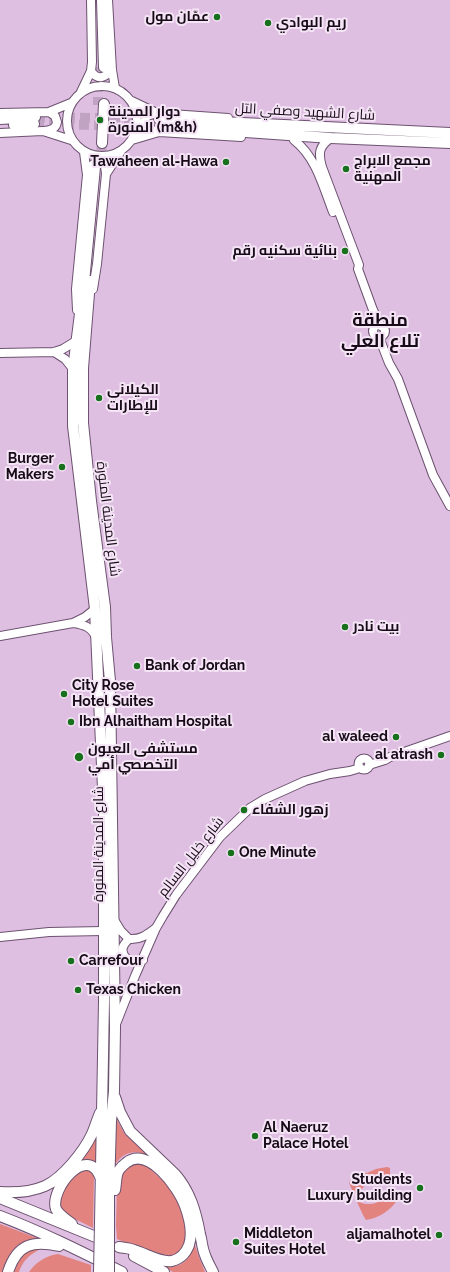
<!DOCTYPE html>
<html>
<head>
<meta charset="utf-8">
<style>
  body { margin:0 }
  canvas { display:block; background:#debee1 }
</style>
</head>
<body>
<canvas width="450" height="1272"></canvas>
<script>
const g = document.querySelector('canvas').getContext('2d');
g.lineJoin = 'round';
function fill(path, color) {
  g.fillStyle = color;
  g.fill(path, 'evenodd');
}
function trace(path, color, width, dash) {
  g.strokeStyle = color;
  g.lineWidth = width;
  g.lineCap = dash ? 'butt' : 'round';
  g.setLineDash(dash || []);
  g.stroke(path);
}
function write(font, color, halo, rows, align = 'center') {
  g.font = font + ' Raleway,Cairo,sans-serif';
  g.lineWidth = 4;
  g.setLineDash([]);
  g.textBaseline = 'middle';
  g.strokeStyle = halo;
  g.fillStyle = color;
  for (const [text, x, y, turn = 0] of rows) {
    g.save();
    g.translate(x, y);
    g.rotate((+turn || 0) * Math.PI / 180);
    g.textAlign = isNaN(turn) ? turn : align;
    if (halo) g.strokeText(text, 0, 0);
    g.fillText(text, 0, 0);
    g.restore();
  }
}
const green = new Path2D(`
  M 115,1116 L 123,1131 L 126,1135 L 149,1156 C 134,1148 121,1153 113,1168 Z
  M 98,1131 L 98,1163 L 89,1160 L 79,1160 Z
  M 140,1162 L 148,1167 L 164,1182 L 176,1194 L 181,1205 L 188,1236 L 185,1247 L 172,1259 L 149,1253 L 117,1239 L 116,1225 L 117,1185 L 125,1166 Z
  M 387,1167 L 390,1168 L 390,1175 L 367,1182 L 362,1189 L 354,1194 L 349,1183 L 353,1176 L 367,1173 L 376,1169 Z
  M 85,1168 L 94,1174 L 93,1228 L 67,1215 L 60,1210 L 59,1195 L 76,1171 Z
  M 394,1187 L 398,1199 C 391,1210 379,1218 366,1220 L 363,1215 L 357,1202 C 361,1202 363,1204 367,1204 C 380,1205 387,1196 394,1187 Z
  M 0,1224 L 53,1244 C 37,1250 25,1255 19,1272 L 0,1272 Z
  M 195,1245 L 199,1257 L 205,1272 L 173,1272 L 161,1265 C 181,1269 187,1263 195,1245 Z
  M 58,1254 L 91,1265 L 91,1272 L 29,1272 C 35,1263 47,1255 58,1254 Z`);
const majorTunnel = new Path2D(`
  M 98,67 L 98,105
  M 35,117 L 149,119
  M 34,124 L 160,126
  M 100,168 L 102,143`);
const minor = new Path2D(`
  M 108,0 L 112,70 L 115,88
  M 91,71 C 98,81 104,78 112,70
  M67 121a35 35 0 1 1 70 0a35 35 0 1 1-70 0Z
  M 81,92 L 91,71 L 92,62 L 91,0
  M 132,101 L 157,113 L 228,118
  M 0,113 L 49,112 L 71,103
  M 157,113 L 147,116 L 144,122 L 148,130 L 158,131
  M 44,131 C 51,130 56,129 57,122 L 55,116 L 49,112
  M 0,133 L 43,131 L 71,140
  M 331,138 C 319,146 318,153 322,167 L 359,265 L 358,269 L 373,310 L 381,326
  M 132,140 L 159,132 L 241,137
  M 294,140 C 316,157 323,186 333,212
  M 90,168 C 93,162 101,161 105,166 L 106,174
  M 93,289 L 97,264 L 106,174 L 121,151
  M 77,310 L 76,289 L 87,175 L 84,152
  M373 331a6 6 0 1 1 12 0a6 6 0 1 1-12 0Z
  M 379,337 L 389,363 L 398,379 L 433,475 L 450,506
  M 54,352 L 65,359 L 73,369
  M 0,353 L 54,352 L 63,349 L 76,341
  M 74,623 C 85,625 91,627 96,637
  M 0,636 L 73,623 L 85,617 L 95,609
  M358.5 764a5.5 5.5 0 1 1 11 0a5.5 5.5 0 1 1-11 0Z
  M 369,765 L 385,760 L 390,757 L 450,736
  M 113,918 L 121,931 L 129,939 C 140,940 147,935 156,928
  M 0,937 L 49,932 L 103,931
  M 129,939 C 127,941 124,944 123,947 C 121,953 126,961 133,961 C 136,961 140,960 143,960
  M 116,1024 L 135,976 L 156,928 L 163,916 L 176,895 L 220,837 L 250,808 L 265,799 L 305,781 L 330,774 L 350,771 L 360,768`);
const major = new Path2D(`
  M 102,0 L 104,67
  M 0,119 L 35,117
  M 159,119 L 450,133
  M 14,125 L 34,124
  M 160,126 L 331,138 L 450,143
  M 102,143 L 104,104
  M 95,167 L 84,282 L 73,369 L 73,426 L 95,609 L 104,811 L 104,1001 L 100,1223
  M 90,281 L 83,368 L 83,423 L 91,501 L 105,607 L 106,637 L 110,681 L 115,1028 L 114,1091 L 111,1121 L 109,1191 L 109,1223
  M 115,1097 L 120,1112 L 130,1131 L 175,1174 C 190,1191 196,1212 200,1234 C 202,1241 202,1248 205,1255 C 207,1261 210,1266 213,1272
  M 115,1190 C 116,1185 116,1180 117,1175 C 118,1170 122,1166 126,1163 C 148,1145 178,1187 185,1206 C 189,1217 193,1233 189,1245 C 186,1253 180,1259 172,1261 C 160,1263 145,1253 134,1250 C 129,1248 124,1248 119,1247
  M 0,1192 C 15,1193 31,1192 45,1186 C 63,1178 84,1151 92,1134 C 95,1127 97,1120 100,1113
  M 0,1198 L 108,1242
  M 0,1216 C 42,1232 82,1252 122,1272
  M 72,1224 C 67,1220 59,1215 56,1209 C 49,1190 88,1141 101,1179
  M 134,1256 L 164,1272
  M 8,1272 C 17,1244 33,1240 59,1246`);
const majorBridge = new Path2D(`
  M 99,1272 L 100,1223
  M 109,1272 L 109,1223`);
const markers = [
  [217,17,4,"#17701b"],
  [268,23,4,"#17701b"],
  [100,120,4,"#17701b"],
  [226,162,4,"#17701b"],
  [346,169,4,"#17701b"],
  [345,251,4,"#17701b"],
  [99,398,4,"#17701b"],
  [62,467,4,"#17701b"],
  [345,627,4,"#17701b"],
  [137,666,4,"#17701b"],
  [64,694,4,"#17701b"],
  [71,722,4,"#17701b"],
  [396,737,4,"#17701b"],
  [441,755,4,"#17701b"],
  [79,757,5,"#17701b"],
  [244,810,4,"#17701b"],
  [231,853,4,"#17701b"],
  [71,961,4,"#17701b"],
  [78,990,4,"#17701b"],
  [255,1136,4,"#17701b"],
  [420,1188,4,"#17701b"],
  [439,1235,4,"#17701b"],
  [236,1242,4,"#17701b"]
];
const poiNames = [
  ["عمّان مول",209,17,"right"],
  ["ريم البوادي",276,23],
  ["دوار المدينة",108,112],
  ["المنورة (m&h)",108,128],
  ["مجمع الابراج",354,161],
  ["المهنية",354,177],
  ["Tawaheen al-Hawa",218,162,"right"],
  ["بنائية سكنيه رقم",337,251,"right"],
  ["الكيلاني",107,390],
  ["للإطارات",107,406],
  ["Burger",54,459,"right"],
  ["Makers",54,475,"right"],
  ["بيت نادر",353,627],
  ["Bank of Jordan",145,666],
  ["City Rose",72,686],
  ["Hotel Suites",72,702],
  ["Ibn Alhaitham Hospital",79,722],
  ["al waleed",388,737,"right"],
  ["مستشفى العيون",88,749],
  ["التخصصي أمي",88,765],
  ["al atrash",433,755,"right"],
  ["زهور الشفاء",252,810],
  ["One Minute",239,853],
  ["Carrefour",79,961],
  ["Texas Chicken",86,990],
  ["Al Naeruz",263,1128],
  ["Palace Hotel",263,1144],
  ["Students",412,1180,"right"],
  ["Luxury building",412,1196,"right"],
  ["Middleton",244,1234],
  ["Suites Hotel",244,1250],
  ["aljamalhotel",431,1235,"right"]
];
const streetNames = [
  ["شارع الشهيد وصفي التل",305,112,3],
  ["شارع المدينة المنورة",108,519,83],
  ["شارع المدينة المنورة",99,844,-90],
  ["شارع خليل السالم",191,857,-52]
];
const districtNames = [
  ["منطقة",380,321],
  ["تلاع العلي",380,342]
];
fill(green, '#e2837f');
trace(majorTunnel, '#c0a3c3', 10, [10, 5]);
trace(minor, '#6d5270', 10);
trace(major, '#6d5270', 12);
trace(minor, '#fff', 8);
trace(major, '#fff', 10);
trace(majorBridge, '#6d5270', 12, []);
trace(majorBridge, '#fff', 10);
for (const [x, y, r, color] of markers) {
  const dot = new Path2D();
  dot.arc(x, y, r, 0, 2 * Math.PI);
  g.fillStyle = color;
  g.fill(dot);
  trace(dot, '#f5e4f6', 1.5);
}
write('bold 14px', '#160b17', '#f5e4f6', poiNames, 'left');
write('14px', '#160b17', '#f5e4f6', streetNames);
write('bold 18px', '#160b17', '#f5e4f6', districtNames);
</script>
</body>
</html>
